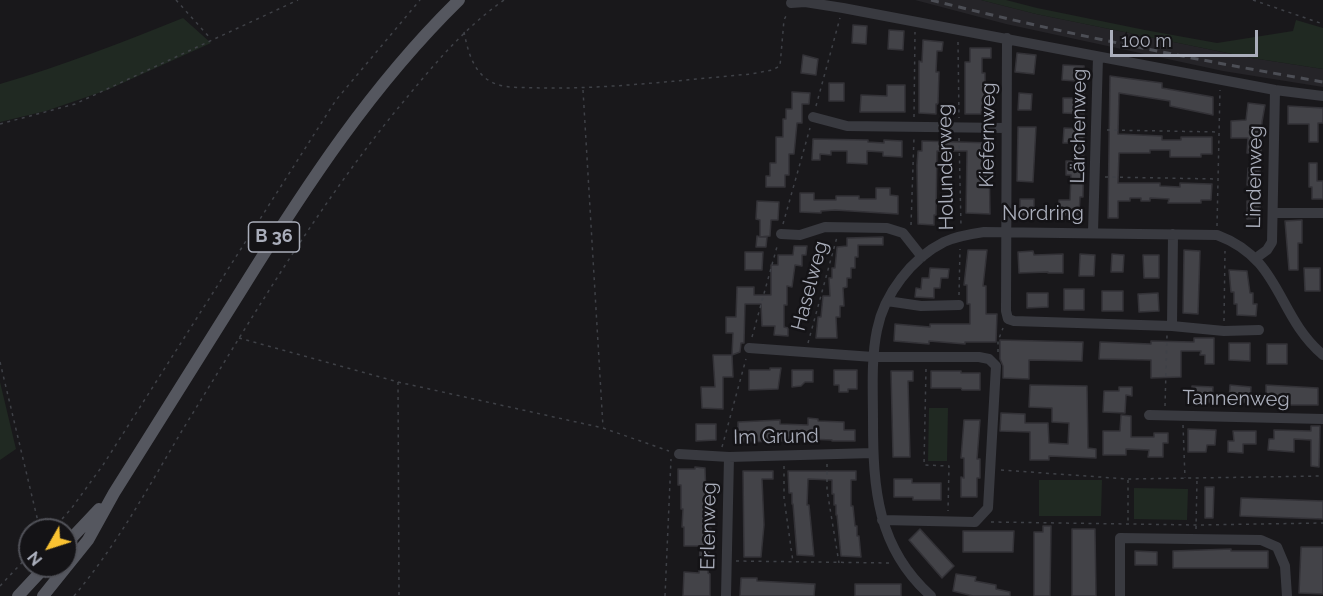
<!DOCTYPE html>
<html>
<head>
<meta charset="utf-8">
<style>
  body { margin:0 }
  #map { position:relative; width:1323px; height:596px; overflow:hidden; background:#19181b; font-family:Raleway,sans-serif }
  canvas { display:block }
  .north { position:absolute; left:18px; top:518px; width:60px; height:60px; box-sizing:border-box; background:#141316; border:2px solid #505158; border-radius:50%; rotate:231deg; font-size:16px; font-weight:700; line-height:24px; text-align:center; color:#aaaebb }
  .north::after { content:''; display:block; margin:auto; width:21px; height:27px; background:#f9c232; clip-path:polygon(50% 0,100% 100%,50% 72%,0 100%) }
  .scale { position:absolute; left:1110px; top:30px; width:148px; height:27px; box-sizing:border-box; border:3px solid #aaaebb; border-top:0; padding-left:8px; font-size:18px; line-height:21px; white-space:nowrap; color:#aaaebb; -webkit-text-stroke:4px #141316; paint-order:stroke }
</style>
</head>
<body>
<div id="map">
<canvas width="1323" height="596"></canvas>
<div class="north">N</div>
<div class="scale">100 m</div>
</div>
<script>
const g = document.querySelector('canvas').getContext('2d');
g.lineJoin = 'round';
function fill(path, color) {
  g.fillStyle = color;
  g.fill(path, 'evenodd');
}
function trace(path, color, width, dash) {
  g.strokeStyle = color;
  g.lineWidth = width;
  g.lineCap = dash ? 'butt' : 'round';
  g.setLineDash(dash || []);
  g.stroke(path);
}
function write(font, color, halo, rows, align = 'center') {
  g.font = font + ' Raleway,sans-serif';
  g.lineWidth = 5;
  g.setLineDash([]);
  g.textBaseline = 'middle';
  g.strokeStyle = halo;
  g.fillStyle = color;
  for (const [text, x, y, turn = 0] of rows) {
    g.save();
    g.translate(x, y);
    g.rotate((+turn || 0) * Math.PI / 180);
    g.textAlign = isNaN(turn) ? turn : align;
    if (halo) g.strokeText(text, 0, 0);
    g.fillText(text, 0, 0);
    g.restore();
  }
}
const built = new Path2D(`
  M 915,0 L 981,0 L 1036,14 L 1252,58 L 1323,69 L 1323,87 L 1223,71 L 1006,24 Z`);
const green = new Path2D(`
  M 981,0 L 1006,0 L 1037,8 L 1145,30 L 1217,43 L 1293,31 L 1296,20 L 1323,28 L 1323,69 L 1252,58 L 1036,14 Z
  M 183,18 L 211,43 L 107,90 L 46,111 L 0,122 L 0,84 C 62,66 123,42 183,18 Z
  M 0,382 L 16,449 L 0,460 Z
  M 929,408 L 948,408 L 947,461 L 928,461 Z
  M 1039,480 L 1102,480 L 1101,516 L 1039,516 Z
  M 1134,488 L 1188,489 L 1187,520 L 1134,519 Z`);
const building = new Path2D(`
  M 853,25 L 867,26 L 866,44 L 852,43 Z
  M 889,30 L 904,31 L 903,50 L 888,49 Z
  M 923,40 L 943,42 L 942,51 L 937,51 L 936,72 L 939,72 L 938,104 L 936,104 L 936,114 L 919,113 L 919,61 L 922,62 Z
  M 970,48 L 991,48 L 991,58 L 982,58 L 982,73 L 985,73 L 985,83 L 984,104 L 982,104 L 981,114 L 965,114 L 965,62 L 970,62 Z
  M 1017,53 L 1036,55 L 1034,74 L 1015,72 Z
  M 803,55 L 818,59 L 816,75 L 801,73 Z
  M 1063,65 L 1084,66 L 1084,114 L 1063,113 L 1063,98 L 1075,98 L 1076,81 L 1062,80 Z
  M 1110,76 L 1162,83 L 1162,88 L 1213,97 L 1213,115 L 1170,106 L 1170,101 L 1119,93 L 1118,134 L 1162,136 L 1162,140 L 1181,140 L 1181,137 L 1212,137 L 1212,154 L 1201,154 L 1201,157 L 1170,157 L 1170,150 L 1150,150 L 1150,153 L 1119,153 L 1118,183 L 1160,183 L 1160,186 L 1180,187 L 1180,183 L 1212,184 L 1211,200 L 1201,200 L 1201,203 L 1168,203 L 1169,199 L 1150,198 L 1150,201 L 1141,201 L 1141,198 L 1130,198 L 1130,201 L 1118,201 L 1118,218 L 1108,218 Z
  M 829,83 L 844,83 L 844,101 L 829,101 Z
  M 887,85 L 905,85 L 905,112 L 860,112 L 861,95 L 887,96 Z
  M 792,92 L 810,93 L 809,104 L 802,104 L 802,123 L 797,123 L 794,154 L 789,154 L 789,175 L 785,175 L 785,187 L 766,187 L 766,176 L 770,176 L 770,163 L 776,163 L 776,137 L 783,137 L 783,119 L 786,119 L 786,109 L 792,109 Z
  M 1019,93 L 1032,94 L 1031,110 L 1018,110 Z
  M 1248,103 L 1265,105 L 1262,122 L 1261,153 L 1247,153 L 1248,138 L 1231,138 L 1231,121 L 1246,120 Z
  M 1288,106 L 1323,108 L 1323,123 L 1318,123 L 1318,142 L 1309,142 L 1309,124 L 1288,124 Z
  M 1018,127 L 1036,127 L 1033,182 L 1017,181 Z
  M 1064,128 L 1084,129 L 1083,197 L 1080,197 L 1079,215 L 1058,215 L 1059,200 L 1070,200 L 1071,175 L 1066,175 L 1066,161 L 1073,161 L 1073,143 L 1063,143 Z
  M 813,139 L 868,140 L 868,142 L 884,143 L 884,140 L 902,141 L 902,157 L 883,156 L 883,152 L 867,151 L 867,164 L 847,163 L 847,151 L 831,151 L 831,155 L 820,154 L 820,160 L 812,160 Z
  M 922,141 L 993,143 L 993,152 L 989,152 L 990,214 L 966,213 L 967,151 L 937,151 L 936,215 L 934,215 L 934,225 L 918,224 L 917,165 L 918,151 L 922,151 Z
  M 1309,163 L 1317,163 L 1317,181 L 1323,181 L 1323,199 L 1312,199 L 1312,187 L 1309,187 Z
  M 1248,168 L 1260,168 L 1260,186 L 1247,185 Z
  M 876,188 L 890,188 L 890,195 L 898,196 L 898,214 L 835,210 L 821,211 L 821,213 L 800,212 L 800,193 L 814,193 L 814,200 L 836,200 L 836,196 L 859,196 L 859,199 L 876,199 Z
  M 1020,199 L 1034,199 L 1034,216 L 1020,216 Z
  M 757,201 L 779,202 L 778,220 L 771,220 L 770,236 L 760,237 L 767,237 L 766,247 L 756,247 L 757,236 L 760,237 L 760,220 L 756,219 Z
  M 1247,201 L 1260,201 L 1260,218 L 1247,219 Z
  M 1302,220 L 1302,243 L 1298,243 L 1298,270 L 1289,270 L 1285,221 Z
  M 883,237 L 883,245 L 858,245 L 858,257 L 855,257 L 855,268 L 851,268 L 851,278 L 847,278 L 847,287 L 843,288 L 844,306 L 840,306 L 840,317 L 836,317 L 837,338 L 816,338 L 818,317 L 821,317 L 823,296 L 830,296 L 829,278 L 832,278 L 832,268 L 835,268 L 837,247 L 847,246 L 847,238 Z
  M 794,246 L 807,246 L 806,255 L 802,255 L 802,266 L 795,265 L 792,287 L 787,286 L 787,305 L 784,305 L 784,327 L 788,328 L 788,336 L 774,335 L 775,326 L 762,326 L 761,304 L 745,304 L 744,343 L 741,343 L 740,352 L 732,355 L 733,377 L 723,377 L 723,409 L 702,408 L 701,387 L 715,387 L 713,355 L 732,355 L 733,333 L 726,333 L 726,317 L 736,317 L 737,287 L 754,287 L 754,295 L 771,295 L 771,265 L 778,265 L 778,255 L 793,255 Z
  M 968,250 L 987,250 L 983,286 L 986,286 L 986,314 L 997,314 L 996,342 L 965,342 L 965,344 L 929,341 L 929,344 L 894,341 L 895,324 L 930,327 L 930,324 L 970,324 L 970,304 L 967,304 L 967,285 L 964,285 Z
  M 1184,250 L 1200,251 L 1198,314 L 1183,313 Z
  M 1033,251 L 1034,255 L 1063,254 L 1063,273 L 1048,273 L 1048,272 L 1019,273 L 1018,252 Z
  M 745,252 L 763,252 L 762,270 L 745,270 Z
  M 1080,254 L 1095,255 L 1094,276 L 1079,276 Z
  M 1112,254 L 1124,255 L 1123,272 L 1111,272 Z
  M 1143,255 L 1159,255 L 1159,278 L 1144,278 Z
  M 930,268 L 949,269 L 948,278 L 941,278 L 940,288 L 934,288 L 934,298 L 915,297 L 916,288 L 921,289 L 922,278 L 929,278 Z
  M 1304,268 L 1320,268 L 1320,291 L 1305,291 Z
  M 1229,270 L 1247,271 L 1250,293 L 1253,293 L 1253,304 L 1257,304 L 1256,316 L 1237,315 L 1237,304 L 1234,304 L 1234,292 L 1231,292 Z
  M 1064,289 L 1084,289 L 1084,310 L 1064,310 Z
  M 1102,291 L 1123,291 L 1123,311 L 1102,311 Z
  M 1027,293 L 1048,293 L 1048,307 L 1027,308 Z
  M 1158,293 L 1159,311 L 1139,312 L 1138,294 Z
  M 1194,338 L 1214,338 L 1214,364 L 1205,364 L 1205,355 L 1200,355 L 1201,351 L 1181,351 L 1181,377 L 1151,378 L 1151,360 L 1099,359 L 1100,342 L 1151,344 L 1151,341 L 1194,342 Z
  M 1000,340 L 1083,342 L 1082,361 L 1029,360 L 1029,379 L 1003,378 L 1003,366 L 1000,359 Z
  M 1229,343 L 1250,343 L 1250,361 L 1229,360 Z
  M 1267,344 L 1287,344 L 1287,364 L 1267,364 Z
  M 770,368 L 781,368 L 778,389 L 749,390 L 749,370 L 770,370 Z
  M 792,370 L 813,370 L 813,382 L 805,382 L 801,386 L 792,387 Z
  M 834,370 L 857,370 L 857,389 L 848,389 L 848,392 L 839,392 L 839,385 L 834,385 Z
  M 891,371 L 913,371 L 913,381 L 908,381 L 910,457 L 893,457 Z
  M 931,371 L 961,371 L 961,373 L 980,373 L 980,390 L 962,390 L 961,388 L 931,388 Z
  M 1030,385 L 1087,386 L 1088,448 L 1096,449 L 1096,458 L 1049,456 L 1049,460 L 1030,460 L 1030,432 L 1000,431 L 1001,413 L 1025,414 L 1025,423 L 1048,423 L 1049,443 L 1068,444 L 1069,423 L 1052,422 L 1052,408 L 1029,407 Z
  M 1230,385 L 1251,387 L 1250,403 L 1229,401 Z
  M 1266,385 L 1318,388 L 1318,405 L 1266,405 Z
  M 1192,386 L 1213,387 L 1212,403 L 1191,401 Z
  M 1119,387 L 1132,387 L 1132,396 L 1126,395 L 1125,413 L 1103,412 L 1104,391 L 1119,391 Z
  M 1121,415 L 1131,416 L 1131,437 L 1154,437 L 1154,433 L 1168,433 L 1168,443 L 1163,443 L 1163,457 L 1148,457 L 1149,450 L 1126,449 L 1126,455 L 1103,455 L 1103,431 L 1120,431 Z
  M 808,418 L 818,419 L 818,421 L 844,422 L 844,430 L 855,430 L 855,441 L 832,441 L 832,440 L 808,439 L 808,437 L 789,437 L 789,441 L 738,442 L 738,422 L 780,420 L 780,424 L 808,425 Z
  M 964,420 L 980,420 L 977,459 L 980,459 L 980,478 L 977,478 L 977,497 L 961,497 L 961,477 L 964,478 L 964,458 L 961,458 Z
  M 696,424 L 716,424 L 716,440 L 696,441 Z
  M 1311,426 L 1320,426 L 1319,467 L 1311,466 L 1311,440 L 1294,439 L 1294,452 L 1268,450 L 1269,439 L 1274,439 L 1274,430 L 1311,431 Z
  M 1188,429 L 1216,430 L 1215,445 L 1207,445 L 1206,452 L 1188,452 Z
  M 1233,431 L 1256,431 L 1256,444 L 1243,444 L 1243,453 L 1228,452 L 1228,441 L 1234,441 Z
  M 695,467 L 705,468 L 706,496 L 709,496 L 708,528 L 711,528 L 708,573 L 710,574 L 710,596 L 683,596 L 684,572 L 699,573 L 700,546 L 684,546 L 684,527 L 682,527 L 683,509 L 681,509 L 681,485 L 678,485 L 678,469 L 695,469 Z
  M 743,471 L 773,471 L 773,479 L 762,479 L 764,525 L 761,557 L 744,557 Z
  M 788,471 L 856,471 L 856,480 L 851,480 L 851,506 L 853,506 L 855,526 L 857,526 L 857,536 L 859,536 L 861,557 L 841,556 L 837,515 L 836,515 L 836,505 L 834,505 L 834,494 L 832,494 L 832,480 L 808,479 L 807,505 L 809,505 L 814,556 L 797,555 L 793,504 L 792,504 L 792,493 L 789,493 Z
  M 894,479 L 912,479 L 912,483 L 941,483 L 941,500 L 913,500 L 913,497 L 894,497 Z
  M 1205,487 L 1214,487 L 1213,518 L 1205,518 Z
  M 1241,498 L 1323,501 L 1323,519 L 1240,516 Z
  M 1043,526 L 1051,526 L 1050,596 L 1034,596 L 1034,532 L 1043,532 Z
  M 920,529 L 954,566 L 942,578 L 909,540 Z
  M 1072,529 L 1095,529 L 1096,596 L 1072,596 Z
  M 963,531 L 1014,531 L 1013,552 L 963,552 Z
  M 1301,547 L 1323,547 L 1323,594 L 1299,593 Z
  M 1231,549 L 1231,551 L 1268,551 L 1268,568 L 1173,568 L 1173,551 Z
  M 1135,551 L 1157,552 L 1157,565 L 1135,565 Z
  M 956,574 L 976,577 L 975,581 L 996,585 L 996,589 L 1010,592 L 1010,596 L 973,596 L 953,591 Z
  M 741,578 L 757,578 L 757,581 L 815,584 L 814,596 L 740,596 Z
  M 855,584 L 901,584 L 901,596 L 855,596 Z`);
const path = new Path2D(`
  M 176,0 L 211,39
  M 1253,0 L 1323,24
  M 464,32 C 468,52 474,76 496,84 C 509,89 527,87 541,88 C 611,89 681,80 751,74 L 772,70 L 780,66 L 784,20 L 787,14
  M 958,42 L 959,118
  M 583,90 L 603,427
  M 816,106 L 840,18
  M 914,117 L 915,32
  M 0,124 L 75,104 L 298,0
  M 1107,130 L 1219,132
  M 959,138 L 961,226
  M 1105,177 L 1217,179
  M 783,224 L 810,128
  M 911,225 L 914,137
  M 1217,226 L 1220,90
  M 959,295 L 960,249
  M 1224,321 L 1225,251
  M 752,337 L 778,243
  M 239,338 L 398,382 L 603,428 L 669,451
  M 808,343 L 837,237
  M 998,352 L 998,341 L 1003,328
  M 0,362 L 40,530
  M 926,369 L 924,465 L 949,466 L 948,511
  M 398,382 L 399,596
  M 1165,406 L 1167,335
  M 1183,425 L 1185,478
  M 722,447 L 746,359
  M 827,464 L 827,490 L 839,563
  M 784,466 L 784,498 L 793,562
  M 1001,470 L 1128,479 L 1323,476
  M 1128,480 L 1128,524
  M 991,522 L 1197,525 L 1323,523
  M 1196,529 L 1197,479
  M 52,530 L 71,509 L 103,465 L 336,100 L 420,0
  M 736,561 L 890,563
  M 0,586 L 30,554
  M 74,596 C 117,545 149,486 183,429 C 250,321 314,212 394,113 C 428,72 460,31 504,0
  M 665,596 L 671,459`);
const minor = new Path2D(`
  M 791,3 L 805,2 L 843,8 L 1275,90 L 1323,96
  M 1007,38 L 1006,311 L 1008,319 L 1014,321 L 1172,326 L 1224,331 L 1259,330
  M 813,117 L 847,126 L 1006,128
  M 1274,213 L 1323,213
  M 1093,232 L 1098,57
  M 781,234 L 800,235 L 825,227 L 887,228 L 903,233 L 922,257
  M 1256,258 L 1267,250 L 1272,242 L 1275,90
  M 887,301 L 921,306 L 959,305
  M 1172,326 L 1173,234
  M 749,348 L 873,357 L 979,357 L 989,359 L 996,366 L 988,508 L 975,522 L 882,520
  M 1149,415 L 1323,419
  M 679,454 L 729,457 L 873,453
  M 726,596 L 729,457
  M 931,596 C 877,548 873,488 873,421 C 873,390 871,359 877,330 C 884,294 912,258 944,242 C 957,236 970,234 984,232 L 1217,235 C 1282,259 1276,315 1323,355
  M 1120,596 L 1120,538 L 1261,540 L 1277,547 L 1285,566 L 1287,596`);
const major = new Path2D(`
  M 66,544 L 99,509
  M 18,596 L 46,566
  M 43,596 L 88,540 L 114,493 C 156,425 199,357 242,289 C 306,186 372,85 459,0`);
const rail = new Path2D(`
  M 931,0 C 1061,33 1191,59 1323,82`);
const shields = [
  [274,237,51]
];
const shieldNames = [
  ["B 36",274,237]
];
const streetNames = [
  ["Lärchenweg",1079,126,-89],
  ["Kiefernweg",988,135,-89],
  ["Holunderweg",946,167,-91],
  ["Lindenweg",1255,177,-89],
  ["Nordring",1043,214],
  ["Haselweg",810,286,-75],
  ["Tannenweg",1236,399,1],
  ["Im Grund",776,437,-1],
  ["Erlenweg",709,526,-89]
];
fill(built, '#252428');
fill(green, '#202922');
fill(building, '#434348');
trace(building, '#333237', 1.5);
trace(path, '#3f4147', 1.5, [3, 4.5]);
trace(minor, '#393a40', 10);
trace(major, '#55575f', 12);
trace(rail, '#4c4e55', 3, [8, 6]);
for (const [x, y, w] of shields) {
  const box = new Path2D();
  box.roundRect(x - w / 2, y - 15, w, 30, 4.5);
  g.fillStyle = '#141316';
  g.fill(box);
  trace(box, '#aaaebb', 1.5);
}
write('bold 18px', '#aaaebb', null, shieldNames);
write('20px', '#aaaebb', '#141316', streetNames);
</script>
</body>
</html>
